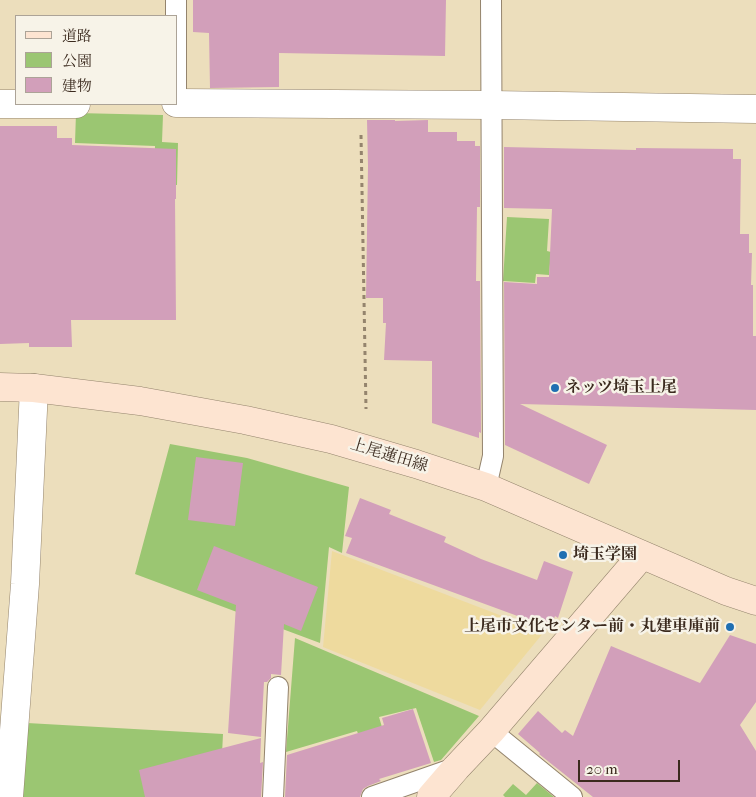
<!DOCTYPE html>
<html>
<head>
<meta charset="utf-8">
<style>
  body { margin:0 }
  #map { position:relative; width:756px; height:797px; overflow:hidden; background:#ecdebc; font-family:"IM FELL French Canon","Noto Serif JP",serif }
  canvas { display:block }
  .legend { position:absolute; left:15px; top:15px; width:162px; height:90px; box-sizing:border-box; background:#f7f3e8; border:1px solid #aca397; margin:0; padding:6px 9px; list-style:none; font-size:15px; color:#3b2a1e }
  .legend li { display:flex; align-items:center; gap:10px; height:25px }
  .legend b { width:25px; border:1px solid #aca397 }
  .scale { position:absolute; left:578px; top:760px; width:102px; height:22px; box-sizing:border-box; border:2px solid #3b2a1e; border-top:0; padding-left:6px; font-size:15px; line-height:18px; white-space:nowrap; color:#3b2a1e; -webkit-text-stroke:4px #f7f3e8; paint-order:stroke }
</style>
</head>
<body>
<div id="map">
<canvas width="756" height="797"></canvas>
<ul class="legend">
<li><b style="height:6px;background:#fde4d1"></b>道路</li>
<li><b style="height:14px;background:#9bc672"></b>公園</li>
<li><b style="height:14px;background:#d29fba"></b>建物</li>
</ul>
<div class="scale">20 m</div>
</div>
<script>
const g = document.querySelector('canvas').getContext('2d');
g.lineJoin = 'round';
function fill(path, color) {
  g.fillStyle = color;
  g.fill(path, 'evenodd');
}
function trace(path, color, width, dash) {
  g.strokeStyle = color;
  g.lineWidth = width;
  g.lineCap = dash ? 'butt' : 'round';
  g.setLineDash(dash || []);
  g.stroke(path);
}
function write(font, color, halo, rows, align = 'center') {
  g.font = font + ' "IM FELL French Canon","Noto Serif JP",serif';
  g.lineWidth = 5;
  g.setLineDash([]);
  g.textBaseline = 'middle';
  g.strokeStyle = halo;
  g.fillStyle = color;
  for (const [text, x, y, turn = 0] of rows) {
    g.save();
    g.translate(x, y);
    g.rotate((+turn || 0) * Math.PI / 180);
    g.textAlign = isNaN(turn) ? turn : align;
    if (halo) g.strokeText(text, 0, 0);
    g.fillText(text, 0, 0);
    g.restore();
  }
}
const green = new Path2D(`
  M 76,113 L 163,115 L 162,142 L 178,143 L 177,185 L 154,184 L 155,146 L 75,143 Z
  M 507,217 L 549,219 L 547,251 L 551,252 L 549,275 L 536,274 L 535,283 L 503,281 Z
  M 170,444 L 247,458 L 349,487 L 342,553 L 329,547 L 320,643 L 135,574 Z
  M 295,638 L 479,716 L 441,760 L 434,762 L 416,708 L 379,717 L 389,751 L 367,757 L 357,731 L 286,752 Z
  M 27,723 L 223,734 L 220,794 L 207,797 L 19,797 Z
  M 537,783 L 554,797 L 505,797 L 503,795 L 513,784 L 526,795 Z`);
const sand = new Path2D(`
  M 332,551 L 544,632 L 480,710 L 323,647 Z`);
const building = new Path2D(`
  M 193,0 L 446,0 L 445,56 L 279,53 L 279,87 L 210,88 L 209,33 L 193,32 Z
  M 367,120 L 395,120 L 395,121 L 428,120 L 428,132 L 457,132 L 457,141 L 475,141 L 475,146 L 480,146 L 480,207 L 477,207 L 476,281 L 480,281 L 481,433 L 479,432 L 479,438 L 432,423 L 432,361 L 384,360 L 386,323 L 383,323 L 383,298 L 366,298 L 368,166 Z
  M 0,126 L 57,126 L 57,138 L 72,138 L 72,145 L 176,149 L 176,199 L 175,199 L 176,320 L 71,320 L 72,347 L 29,347 L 29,343 L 0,344 Z
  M 504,147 L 636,150 L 636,148 L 733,149 L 733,159 L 741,159 L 740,234 L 749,234 L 749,253 L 752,253 L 751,285 L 753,285 L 753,336 L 756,336 L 756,410 L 520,404 L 607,445 L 589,484 L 505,445 L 504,282 L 537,284 L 537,277 L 549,277 L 552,209 L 504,208 Z
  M 196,457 L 243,463 L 235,526 L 188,520 Z
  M 360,498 L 391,510 L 389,514 L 446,537 L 444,542 L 481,559 L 537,580 L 544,561 L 573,572 L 558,618 L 555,616 L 550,630 L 523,620 L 523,618 L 346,553 L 352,538 L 345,536 Z
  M 214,546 L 318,587 L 301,631 L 284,624 L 281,675 L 271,674 L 271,678 L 267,682 L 264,682 L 261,737 L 228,733 L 236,605 L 197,590 Z
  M 730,635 L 756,644 L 756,702 L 740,725 L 756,751 L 756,797 L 593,797 L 539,754 L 540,753 L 518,734 L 538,711 L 562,733 L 565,730 L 573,736 L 611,646 L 700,683 Z
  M 413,709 L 431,763 L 379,779 L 381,781 L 368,786 L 363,789 L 360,797 L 285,797 L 287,755 L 384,725 L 382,718 Z
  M 261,738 L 260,763 L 263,762 L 261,797 L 145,797 L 139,770 Z`);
const path = new Path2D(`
  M 361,135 L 366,409`);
const lane = new Path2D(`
  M 176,0 L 176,103
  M 486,487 L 493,456 L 491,0
  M 491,731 L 572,797
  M 273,797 L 278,687
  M 372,797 L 455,768`);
const street = new Path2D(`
  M 176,103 L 491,105 L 756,109
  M 0,104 L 76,104
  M 9,797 L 25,584 L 34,388`);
const secondary = new Path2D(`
  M 0,387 L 34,388 L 140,401 L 245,420 L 331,439 L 416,464 L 486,487 L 726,591 L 756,601
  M 431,797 L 456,768 L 491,731 L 642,555`);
const markers = [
  [555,388,5,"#1f6fb2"],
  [563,555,5,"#1f6fb2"],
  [730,627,5,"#1f6fb2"]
];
const poiNames = [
  ["ネッツ埼玉上尾",565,388],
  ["埼玉学園",573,555],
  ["上尾市文化センター前・丸建車庫前",720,627,"right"]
];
const streetNames = [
  ["上尾蓮田線",389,456,17]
];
fill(green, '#9bc672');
fill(sand, '#eeda9e');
fill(building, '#d29fba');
trace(lane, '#94846d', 22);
trace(street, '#94846d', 29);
trace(secondary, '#94846d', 29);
trace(path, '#94846d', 3, [4, 4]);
trace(lane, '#fff', 20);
trace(street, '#fff', 28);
trace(secondary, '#fde4d1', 28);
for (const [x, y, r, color] of markers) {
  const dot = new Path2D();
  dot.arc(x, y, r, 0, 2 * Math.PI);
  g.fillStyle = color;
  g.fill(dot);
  trace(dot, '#f7f3e8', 2);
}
write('bold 16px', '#3b2a1e', '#f7f3e8', poiNames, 'left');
write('16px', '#3b2a1e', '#f7f3e8', streetNames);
</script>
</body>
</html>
